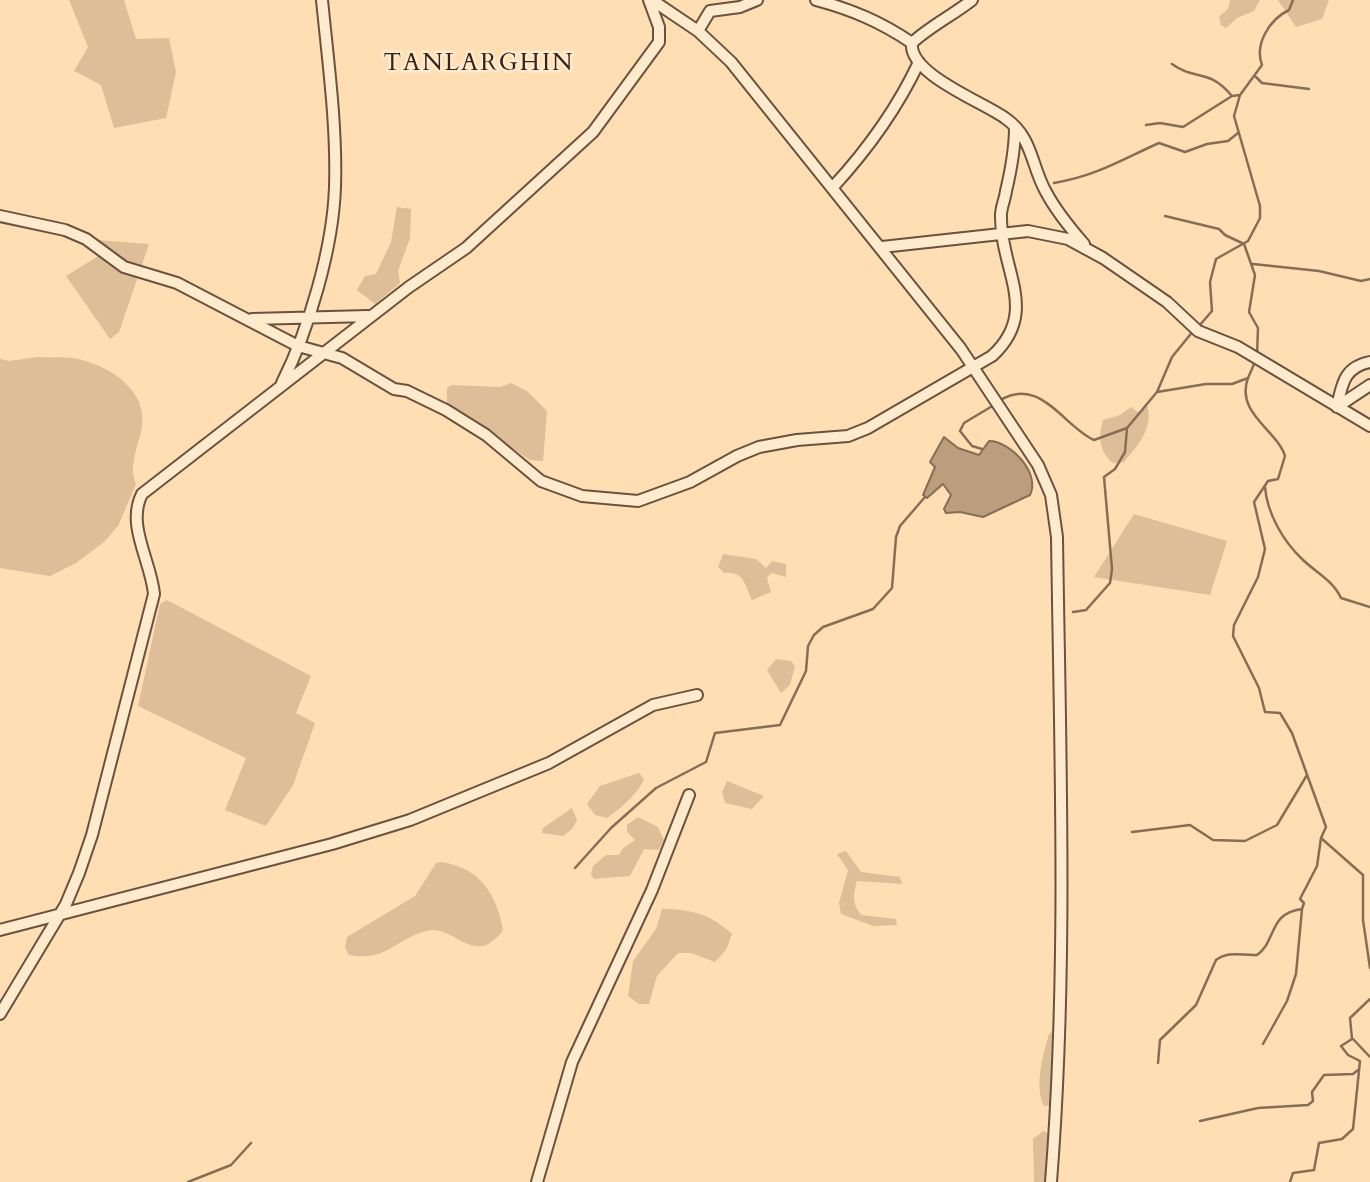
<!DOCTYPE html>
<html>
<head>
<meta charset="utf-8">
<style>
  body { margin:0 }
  canvas { display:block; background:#fedeb2 }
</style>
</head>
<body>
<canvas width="1370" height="1182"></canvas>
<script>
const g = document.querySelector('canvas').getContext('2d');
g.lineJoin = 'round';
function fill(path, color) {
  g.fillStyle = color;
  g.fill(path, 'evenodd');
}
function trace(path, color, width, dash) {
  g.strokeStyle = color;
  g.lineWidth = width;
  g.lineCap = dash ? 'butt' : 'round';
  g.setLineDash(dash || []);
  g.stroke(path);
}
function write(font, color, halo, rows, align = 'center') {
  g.font = font + ' Cardo,serif';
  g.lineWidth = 5;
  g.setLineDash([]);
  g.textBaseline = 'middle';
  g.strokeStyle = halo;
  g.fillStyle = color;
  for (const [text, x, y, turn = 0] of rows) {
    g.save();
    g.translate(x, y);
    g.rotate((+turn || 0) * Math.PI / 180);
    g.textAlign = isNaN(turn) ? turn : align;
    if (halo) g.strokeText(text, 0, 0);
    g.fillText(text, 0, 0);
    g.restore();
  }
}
const green = new Path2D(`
  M 69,0 L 124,0 L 136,39 L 169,38 L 176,72 L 166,118 L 114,128 L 101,85 L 74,71 L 88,47 Z
  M 1230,0 L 1260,0 L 1254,11 L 1237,18 L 1226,28 L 1221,25 L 1219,17 L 1228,9 Z
  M 1278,0 L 1329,0 L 1322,19 L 1296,27 Z
  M 397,207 L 411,209 L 410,238 L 398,271 L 400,283 L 375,304 L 357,290 L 365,276 L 376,274 L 391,242 Z
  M 96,240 L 149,244 L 119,332 L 110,339 L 66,276 L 97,257 Z
  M 38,357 C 52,358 69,356 82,360 C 112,368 147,391 142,426 C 139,446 128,464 136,484 L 118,526 L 104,542 L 76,563 L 50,576 L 0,568 L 0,359 L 9,361 Z
  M 511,383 L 527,391 L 547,411 L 543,461 L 530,460 L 447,405 L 447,388 L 451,385 L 500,387 Z
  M 1146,403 C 1156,425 1137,447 1124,462 L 1113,463 C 1099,452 1098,436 1103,420 L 1120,415 L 1131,407 L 1139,413 Z
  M 1134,514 L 1227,541 L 1210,595 L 1094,577 Z
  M 723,554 L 756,559 L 766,568 L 772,561 L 786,564 L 786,577 L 771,573 L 767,578 L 771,592 L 752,600 C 745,586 745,571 724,573 L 718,567 Z
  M 167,600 L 311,676 L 296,713 L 315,723 L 293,785 L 266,826 L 225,810 L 246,758 L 138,706 L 160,604 Z
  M 776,659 L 791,661 L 795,666 L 790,685 L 781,693 L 767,670 Z
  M 639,773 L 644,779 C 638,794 620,809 607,818 L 595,815 L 587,804 L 600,786 Z
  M 727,781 L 764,796 L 752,809 L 725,803 L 722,792 Z
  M 572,808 L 577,820 L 572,829 L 563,836 L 542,833 L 543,828 Z
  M 638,817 L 658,827 L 664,840 L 659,850 L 644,849 L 630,876 L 594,879 L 591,874 L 593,866 L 606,855 L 619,855 L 622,849 L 635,840 L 627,832 L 627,825 Z
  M 846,851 L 861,872 L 900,877 L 902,884 L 857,881 C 853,895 852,904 861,915 L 896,919 L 897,925 L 873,926 L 841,914 L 839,903 L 848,870 L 837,854 Z
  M 441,862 C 480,867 497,895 503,930 C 474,970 454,923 426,931 C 394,940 386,962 349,955 L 345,948 L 347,937 L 415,896 L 436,863 Z
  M 662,909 C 690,909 711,914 732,934 L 726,950 L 715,962 L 691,953 L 678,953 L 657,976 L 649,1004 L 639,1004 L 628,996 L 633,961 L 656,929 Z
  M 1054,1031 L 1053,1105 L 1044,1106 C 1034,1087 1043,1054 1049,1034 Z
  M 1043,1131 L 1051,1135 L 1045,1182 L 1034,1182 L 1033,1139 Z`);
const water = new Path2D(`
  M 944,437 L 958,448 L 979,455 L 989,441 C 1010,441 1041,473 1030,495 L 983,517 L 960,512 L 946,513 L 944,509 L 951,495 L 943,484 L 927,498 L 923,495 L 935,467 L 930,462 Z`);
const stream = new Path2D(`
  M 1172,64 C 1195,81 1208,68 1231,95
  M 1256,77 L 1262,83 L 1309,89
  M 1146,125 L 1160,123 L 1183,127 L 1232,96 L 1240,95
  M 1054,183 C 1096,176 1121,160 1159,143 L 1185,152 L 1207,144 L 1228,141 L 1238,133
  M 1165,216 L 1219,229 L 1225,235 L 1244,244 L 1255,275 L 1249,312 L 1258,328 L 1257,356
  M 1253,264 L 1319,271 L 1361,281 L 1370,279
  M 1199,326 L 1212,311 L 1210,282 L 1216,259 L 1248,241 L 1260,218 L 1260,206 L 1234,116 L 1240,95 L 1262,65 C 1254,44 1270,19 1289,10 L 1293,0
  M 1248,378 C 1235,413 1277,430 1285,456 L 1278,479 L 1268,481 L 1254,502 L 1265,549 L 1258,577 L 1234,625 L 1233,636 L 1259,688 L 1265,712 L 1280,713 L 1292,733 L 1326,827 L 1321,838 L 1363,875 L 1363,920 L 1370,968
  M 1157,392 L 1172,357 L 1194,330
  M 999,401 C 1040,375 1063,426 1094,440 L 1127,428
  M 982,449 L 972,446 L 960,431 L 964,423 L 994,405
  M 1265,487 C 1267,513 1283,541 1302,559 C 1315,572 1333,580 1341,598 L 1370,607
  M 1073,612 L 1086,610 L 1110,583 L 1112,569 L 1104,477 L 1115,469 L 1125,452 L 1127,428 L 1157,392 L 1206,384 L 1232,384 L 1248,378 L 1255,362
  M 1132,832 L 1190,825 L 1213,840 L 1245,841 L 1277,825 L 1307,775
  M 575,868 L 611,828 L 656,788 L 706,762 L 715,733 L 780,725 L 806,671 L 808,646 L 814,635 L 823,627 L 873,609 L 892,588 L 896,537 L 900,526 L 925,497
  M 1353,1039 L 1370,1057
  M 1263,1044 L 1287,1001 L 1296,974 L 1302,909
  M 1158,1063 L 1160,1040 L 1196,1005 L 1216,960 C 1229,950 1242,956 1257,955 C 1277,941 1268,913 1302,909 L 1304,903 L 1300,899 L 1317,866 L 1321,838
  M 1200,1121 L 1258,1108 L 1308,1105 L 1313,1101 L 1312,1092 L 1324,1075 L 1353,1074 L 1358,1070
  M 188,1182 L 231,1165 L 251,1143
  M 1290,1182 L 1293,1173 L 1314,1170 L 1319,1143 L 1342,1139 L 1353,1129 L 1360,1061 L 1348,1055 L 1341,1046 L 1352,1039 L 1350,1018 L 1370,999`);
const minor = new Path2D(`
  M 652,0 L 698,31 L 731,62 L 961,349 L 1038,465 L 1051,495 L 1057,537 C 1060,752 1068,968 1051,1182
  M 816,0 C 853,10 881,22 912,43
  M 972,0 C 953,15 929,27 912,43 C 908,74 983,102 1005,118 C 1033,137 1031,166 1046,192 C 1056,211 1070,228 1084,244
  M 698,31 L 710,11 L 740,7 L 757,0
  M 833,187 C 868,149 897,109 919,62
  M 0,216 L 65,230 L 86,239 L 124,267 L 177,283 L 298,346 L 342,358 L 394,389 L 407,391 L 446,410 L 486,435 L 541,481 L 582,496 L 638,501 L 690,482 L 737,456 L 759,447 L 797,440 L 848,436 L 868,428 L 992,356 C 1040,312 1001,271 1001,218 C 1000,209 1005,200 1006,191 C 1011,170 1015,148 1015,127
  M 882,247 L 1028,231 L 1068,239 L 1103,258 L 1167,302 L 1198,331 L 1238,347 L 1370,426
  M 252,319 L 368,316
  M 282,383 C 309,329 333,248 335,187 C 337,126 328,61 322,0
  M 1337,407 C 1342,384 1344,367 1370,362
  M 1337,407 L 1370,385
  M 0,930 L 332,844 L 410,820 L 549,763 L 653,705 L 697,695
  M 0,1014 L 66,904 L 79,873 L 92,835 L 154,594 C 151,561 126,525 142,494 L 409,287 L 466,248 L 593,132 L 659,42 L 659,27 L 649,0
  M 537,1182 L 572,1062 L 652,890 L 689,795`);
const quarterNames = [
  ["TANLARGHIN",479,64]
];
fill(green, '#ddbe98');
fill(water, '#bb9e7e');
trace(water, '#876d56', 2);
trace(stream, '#876d56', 2.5);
trace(minor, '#6a523f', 14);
trace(minor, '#feeacd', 10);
g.letterSpacing = '2px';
write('24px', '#392319', '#feeacd', quarterNames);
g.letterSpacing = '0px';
</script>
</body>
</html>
